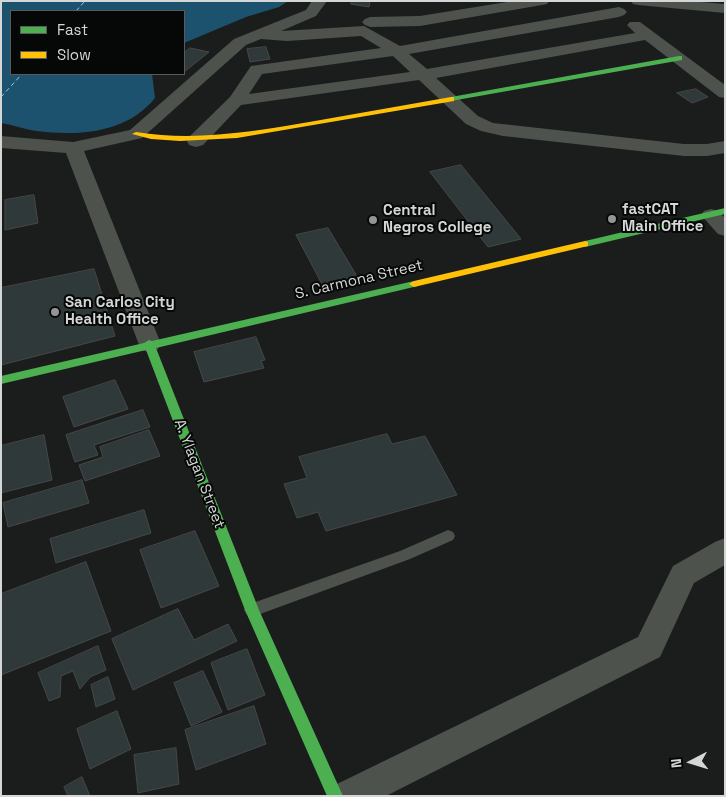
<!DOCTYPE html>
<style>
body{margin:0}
#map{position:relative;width:726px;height:797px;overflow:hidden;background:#1b1d1c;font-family:"Space Grotesk",sans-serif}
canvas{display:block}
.frame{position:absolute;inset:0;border:2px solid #d4d7d6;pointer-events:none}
.legend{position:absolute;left:10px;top:10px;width:175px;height:65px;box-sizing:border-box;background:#060807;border:1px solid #585b5a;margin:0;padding:6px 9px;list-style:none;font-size:15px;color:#d4d7d6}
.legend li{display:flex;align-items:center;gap:10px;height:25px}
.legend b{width:25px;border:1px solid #585b5a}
.north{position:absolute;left:666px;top:737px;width:50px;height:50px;-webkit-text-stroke:4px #060807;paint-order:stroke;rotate:265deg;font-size:14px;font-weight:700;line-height:20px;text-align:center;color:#d4d7d6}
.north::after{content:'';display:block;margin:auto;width:18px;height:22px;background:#d4d7d6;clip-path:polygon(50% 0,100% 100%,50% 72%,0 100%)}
</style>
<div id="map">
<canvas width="726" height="797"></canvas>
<div class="frame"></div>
<ul class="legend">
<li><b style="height:6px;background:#4caf50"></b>Fast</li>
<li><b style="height:6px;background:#ffc107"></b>Slow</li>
</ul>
<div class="north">N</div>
</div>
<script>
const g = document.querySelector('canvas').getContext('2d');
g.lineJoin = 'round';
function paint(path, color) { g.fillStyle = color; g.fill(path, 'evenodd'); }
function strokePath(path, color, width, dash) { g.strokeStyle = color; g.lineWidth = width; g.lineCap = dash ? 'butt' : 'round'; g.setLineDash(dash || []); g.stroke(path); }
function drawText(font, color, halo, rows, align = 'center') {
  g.font = font + ' "Space Grotesk",sans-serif'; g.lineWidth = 4; g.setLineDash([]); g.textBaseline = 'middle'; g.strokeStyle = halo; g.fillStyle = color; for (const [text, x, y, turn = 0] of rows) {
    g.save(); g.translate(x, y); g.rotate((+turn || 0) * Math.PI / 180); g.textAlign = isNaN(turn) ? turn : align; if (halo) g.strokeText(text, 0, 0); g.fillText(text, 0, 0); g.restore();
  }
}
const water = new Path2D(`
 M1,1H288L279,7L246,17L184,43V11H11V74H152L155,98C126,134 78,136 36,131C24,129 13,125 1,123Z`);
const ferry = new Path2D(`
 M76,11L85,1
 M1,97L22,74`);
const building = new Path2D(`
 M352,1H370L369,7L351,4Z
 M266,47L270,59L250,62L247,49Z
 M190,48L209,52L184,72V53Z
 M696,89L708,97L692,103L677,93Z
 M461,165L521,239L488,247L430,172Z
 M34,195L38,223L5,230V200Z
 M328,228L358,278L323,286L296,235Z
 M94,269L115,336L1,365V288Z
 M256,337L265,360L261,361L264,368L204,382L194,352Z
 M115,380L128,409L74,427L63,397Z
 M143,410L150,427L94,445L98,455L75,462L66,435Z
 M149,430L160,456L85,481L79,465L103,457L100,447Z
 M387,434L392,444L425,436L457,495L326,531L318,512L297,518L284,484L307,478L299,457Z
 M44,435L52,480L1,493V446Z
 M82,480L89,503L8,527L3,503Z
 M144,510L151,533L56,563L50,539Z
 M195,531L219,586L161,608L140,550Z
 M86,562L111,631L1,675V594Z
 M178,609L194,640L228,624L237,641L133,690L112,639Z
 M98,646L106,670L90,677L80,689L73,671L61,676L60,697L49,701L38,673Z
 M247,649L265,695L228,710L211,663Z
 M203,671L222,712L191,726L174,683Z
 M108,677L115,699L96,707L91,685Z
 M254,706L266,744L196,770L185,730Z
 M117,711L131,749L90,769L77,729Z
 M176,748L179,784L138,793L134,755Z
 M82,777L90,796H68L64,787Z`);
const lane = new Path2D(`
 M448,530L453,532L455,536L453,540L410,559L252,617L247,615L244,610L247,605L400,551Z`);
const street = new Path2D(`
 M312,1H327L316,16L281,31L364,26L400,46L619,7L624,9L627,12L624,15L619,17L409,54L427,69L635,33L627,25L630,22H640L725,85V98L719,97L645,40L436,78L478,116L493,123L684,144H707L725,141V153L707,156H684L503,136L481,131L466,124L419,80L241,105L203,145L196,147L189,145L187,141L189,137L230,97L251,66L381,48L361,36L287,41L261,39L246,45L142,138L84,151L161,344L157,350L149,352L141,350L66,153L1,148V136L73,142L130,130L234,39L306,10ZM393,56L410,72L249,94L262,74Z
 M513,1H549L547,4L542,5L420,26L370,27L365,25L362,22L365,19L370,17L420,16Z
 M631,1H689L725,4V13L638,5L633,4Z
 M711,209L718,211L725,218V236L718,234L701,215L704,211Z
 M725,538V565L694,583L660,657L386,796H332L337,784L638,637L673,566L715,542Z`);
const fast = new Path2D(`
 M679,56H682V60L451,101L447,99L451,97Z
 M725,208V214L585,247L580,244L585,241Z
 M414,281L418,282L419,284L418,286L156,348L259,610L343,796H327L245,610L146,350L1,384V376L144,343L149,340L152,341Z`);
const slow = new Path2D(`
 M451,97H454V101L237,138L180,141L151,139L132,134L136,132C197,142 255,131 315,121C360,113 406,105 451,97Z
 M585,241L588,242V246L414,287L409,284L414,281Z`);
const markers = [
 [612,219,5,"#939695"],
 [373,220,5,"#939695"],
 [55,312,5,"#939695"]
];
const poiNames = [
 ["fastCAT",622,210],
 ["Main Office",622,227],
 ["Central",383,211],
 ["Negros College",383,228],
 ["San Carlos City",65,303],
 ["Health Office",65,320]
];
const streetNames = [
 ["S. Carmona Street",359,280,-13],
 ["A. Ylagan Street",199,474,69]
];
paint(water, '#1d526e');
strokePath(ferry, '#8bccf4', 1, [4.5, 3]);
paint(building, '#303939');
strokePath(building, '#464848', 1);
paint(lane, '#4d524c');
paint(street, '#4d524c');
paint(fast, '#4caf50');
paint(slow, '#ffc107');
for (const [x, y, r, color] of markers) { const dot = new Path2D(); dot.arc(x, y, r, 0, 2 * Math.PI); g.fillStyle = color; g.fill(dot); strokePath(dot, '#060807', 2); }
drawText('bold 15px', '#d4d7d6', '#060807', poiNames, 'left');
drawText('15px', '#d4d7d6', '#060807', streetNames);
</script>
